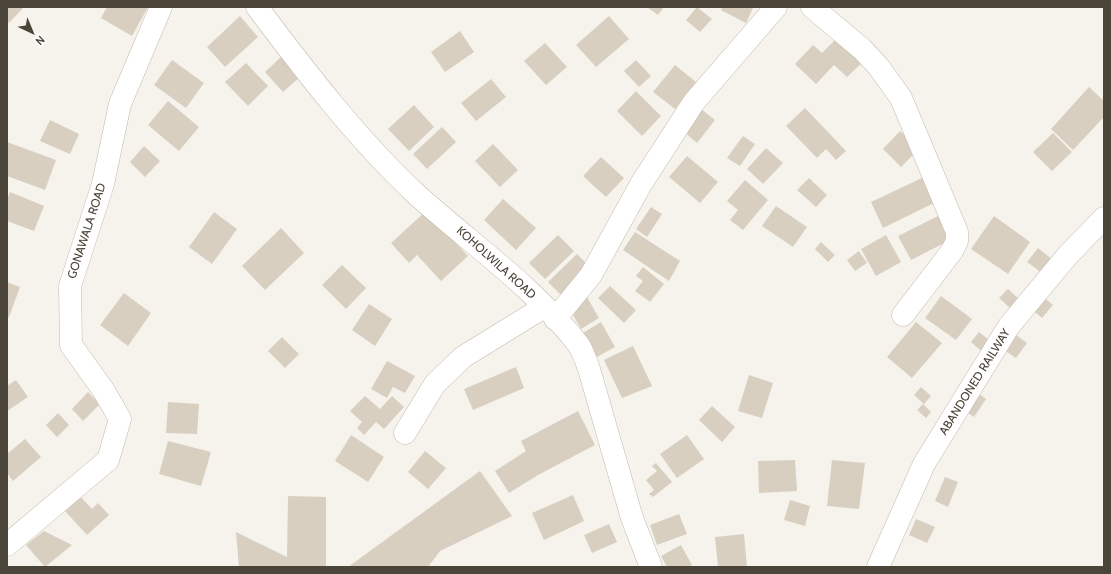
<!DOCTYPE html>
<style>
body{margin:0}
#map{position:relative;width:1111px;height:574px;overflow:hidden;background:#f6f3ec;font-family:Cabin,sans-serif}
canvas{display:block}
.frame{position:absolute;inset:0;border:8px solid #4b4439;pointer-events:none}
.north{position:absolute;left:12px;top:12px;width:40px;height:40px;-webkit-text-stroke:3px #fff;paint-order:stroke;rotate:136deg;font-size:11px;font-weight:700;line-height:16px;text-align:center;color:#4b4439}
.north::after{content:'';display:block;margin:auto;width:14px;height:18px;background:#4b4439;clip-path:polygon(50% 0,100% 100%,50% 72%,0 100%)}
</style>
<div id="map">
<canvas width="1111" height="574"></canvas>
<div class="frame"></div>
<div class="north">N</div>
</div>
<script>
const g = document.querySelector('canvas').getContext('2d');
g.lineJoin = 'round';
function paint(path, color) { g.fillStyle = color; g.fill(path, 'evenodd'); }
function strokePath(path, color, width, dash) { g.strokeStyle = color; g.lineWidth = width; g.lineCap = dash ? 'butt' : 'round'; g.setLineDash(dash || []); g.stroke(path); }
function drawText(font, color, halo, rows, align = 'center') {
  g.font = font + ' Cabin,sans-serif'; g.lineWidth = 3; g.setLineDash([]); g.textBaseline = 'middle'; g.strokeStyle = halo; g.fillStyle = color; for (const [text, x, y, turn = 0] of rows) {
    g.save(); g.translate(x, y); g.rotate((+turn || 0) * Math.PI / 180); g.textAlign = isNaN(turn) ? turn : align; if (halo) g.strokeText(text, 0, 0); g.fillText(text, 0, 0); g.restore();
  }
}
const building = new Path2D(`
 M7,7H24L9,23L7,21Z
 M107,7H148L132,36L101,18Z
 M647,7H664L658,15Z
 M697,7L712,19L700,32L686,20Z
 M722,7H750L753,8L746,23L721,10Z
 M240,16L258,37L225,67L207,47Z
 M609,16L629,39L596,67L576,45Z
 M460,31L474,52L445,72L431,52Z
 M840,35L866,59L847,77L834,65L816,84L795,64L813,45L822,53Z
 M545,43L567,67L546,85L524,61Z
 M281,57L300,77L283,92L265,72Z
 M172,60L204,83L186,108L154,85Z
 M636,60L651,76L639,87L624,71Z
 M246,63L268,86L248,106L225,82Z
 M675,65L696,82L675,109L653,92Z
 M491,79L506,97L476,121L461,103Z
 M1089,87L1104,101V117L1073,150L1051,129Z
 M636,91L661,116L642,136L617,111Z
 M168,101L199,127L179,151L148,125Z
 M414,105L434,127L409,151L388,129Z
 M805,108L846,151L836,160L826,149L817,158L786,126Z
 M701,109L715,120L697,143L684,132Z
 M50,120L79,134L70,154L40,141Z
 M442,127L456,142L427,169L413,154Z
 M900,131L919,149L901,167L883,149Z
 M1053,133L1072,152L1052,171L1033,152Z
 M743,136L755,144L740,166L727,158Z
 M7,142L56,160L45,190L7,176Z
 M493,144L518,170L500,187L475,161Z
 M144,146L160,161L145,177L130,162Z
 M766,148L783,163L763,184L747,169Z
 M687,156L718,182L700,203L669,177Z
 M601,157L624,178L606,197L583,176Z
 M924,177L936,202L883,228L871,202Z
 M809,178L827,195L816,207L797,190Z
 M745,180L768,200L743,230L730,220L738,210L727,201Z
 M10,192L44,206L34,231L7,221V199Z
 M503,199L536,228L516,250L484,220Z
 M776,206L807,227L793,247L762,226Z
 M651,207L662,214L647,237L636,229Z
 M426,211L468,256L441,281L417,255L409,263L391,243Z
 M214,212L237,229L212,264L189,247Z
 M944,213L956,237L911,260L898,236Z
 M994,216L1030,242L1008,274L971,249Z
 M281,228L304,253L265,290L242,266Z
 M635,232L680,261L669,281L623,250Z
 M558,235L574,251L545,279L529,263Z
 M886,235L901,262L876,276L861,249Z
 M821,242L835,255L828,262L815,249Z
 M1038,248L1053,260L1042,273L1027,262Z
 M859,251L867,263L855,271L847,260Z
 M577,254L591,268L562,296L548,282Z
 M342,265L366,288L346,309L322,285Z
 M643,267L664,284L650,302L635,291L643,281L636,276Z
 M7,282L20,287L9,317L7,316Z
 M610,286L636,310L624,323L598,298Z
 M1008,289L1019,299L1010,308L999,298Z
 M124,293L151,313L128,346L100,325Z
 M1040,294L1053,305L1042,318L1029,307Z
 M941,296L972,319L956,340L925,318Z
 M587,297L599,318L581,329L569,308Z
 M369,304L392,319L375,346L352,330Z
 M601,322L615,347L597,357L583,333Z
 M916,322L942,343L912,378L887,357Z
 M979,332L994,344L985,354L971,342Z
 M1012,332L1027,343L1016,358L1001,348Z
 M282,337L299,354L285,368L268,351Z
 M633,346L652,386L622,398L604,360Z
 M387,361L415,376L405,393L393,387L387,398L371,389Z
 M516,367L524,388L473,410L464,389Z
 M749,375L773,383L762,418L738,411Z
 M16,380L28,397L7,411V386Z
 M921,387L931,396L924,404L914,395Z
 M975,391L986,399L974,417L962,409Z
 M88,392L100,404L83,421L72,409Z
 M365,396L380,409L392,396L404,407L384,429L376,422L364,435L357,428L362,422L350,411Z
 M168,402L199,404L197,434L166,433Z
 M923,404L931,412L926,418L917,410Z
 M712,406L735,427L722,442L699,420Z
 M578,411L595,445L538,475L509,493L495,471L526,451L521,441Z
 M58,413L69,425L57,437L46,425Z
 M351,435L384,457L368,482L335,461Z
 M687,435L704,459L677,478L660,454Z
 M25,439L41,457L13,481L7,473V454Z
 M168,441L211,452L201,486L159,474Z
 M425,451L446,468L428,489L408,472Z
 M795,460L797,491L759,493L758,461Z
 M832,460L865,463L859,509L827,506Z
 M656,463L672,482L653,497L649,494L654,490L646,480L657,471L652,466Z
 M480,471L512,516L440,551L428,567H348Z
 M945,477L958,482L948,507L935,501Z
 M573,495L584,521L544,540L532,513Z
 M80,496L92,509L98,503L109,515L87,535L64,510Z
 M288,496L326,497V567H239L236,532L287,557Z
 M790,500L810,506L805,526L784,520Z
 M679,514L687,534L657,545L650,525Z
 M916,519L935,527L927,543L909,535Z
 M609,524L617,542L592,553L584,535Z
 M44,531L72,545L45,567L26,545Z
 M744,534L747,567H718L715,537Z
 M681,545L692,565L688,567H667L661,556Z`);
const minor = new Path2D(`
 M257,7C305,71 358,140 416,194C470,243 533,286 578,344C583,351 586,361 589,369L632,518L651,567
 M812,7L862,49L878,66L901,98L957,232V241L952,251L903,315
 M555,319L591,275L641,184L694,102L776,7
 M405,433L435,384L463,357L544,307
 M7,545L108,460L120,419L104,391L71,345L70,286L103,184L120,104L161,7
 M878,567L924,464L1009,326L1068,255L1104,218`);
const streetNames = [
 ["GONAWALA ROAD",87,231,-72],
 ["KOHOLWILA ROAD",496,263,42],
 ["ABANDONED RAILWAY",975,382,-58]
];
paint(building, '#d8cfc1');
strokePath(minor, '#c2bbae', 23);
strokePath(minor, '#fff', 22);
drawText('12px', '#4b4439', '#fff', streetNames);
</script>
